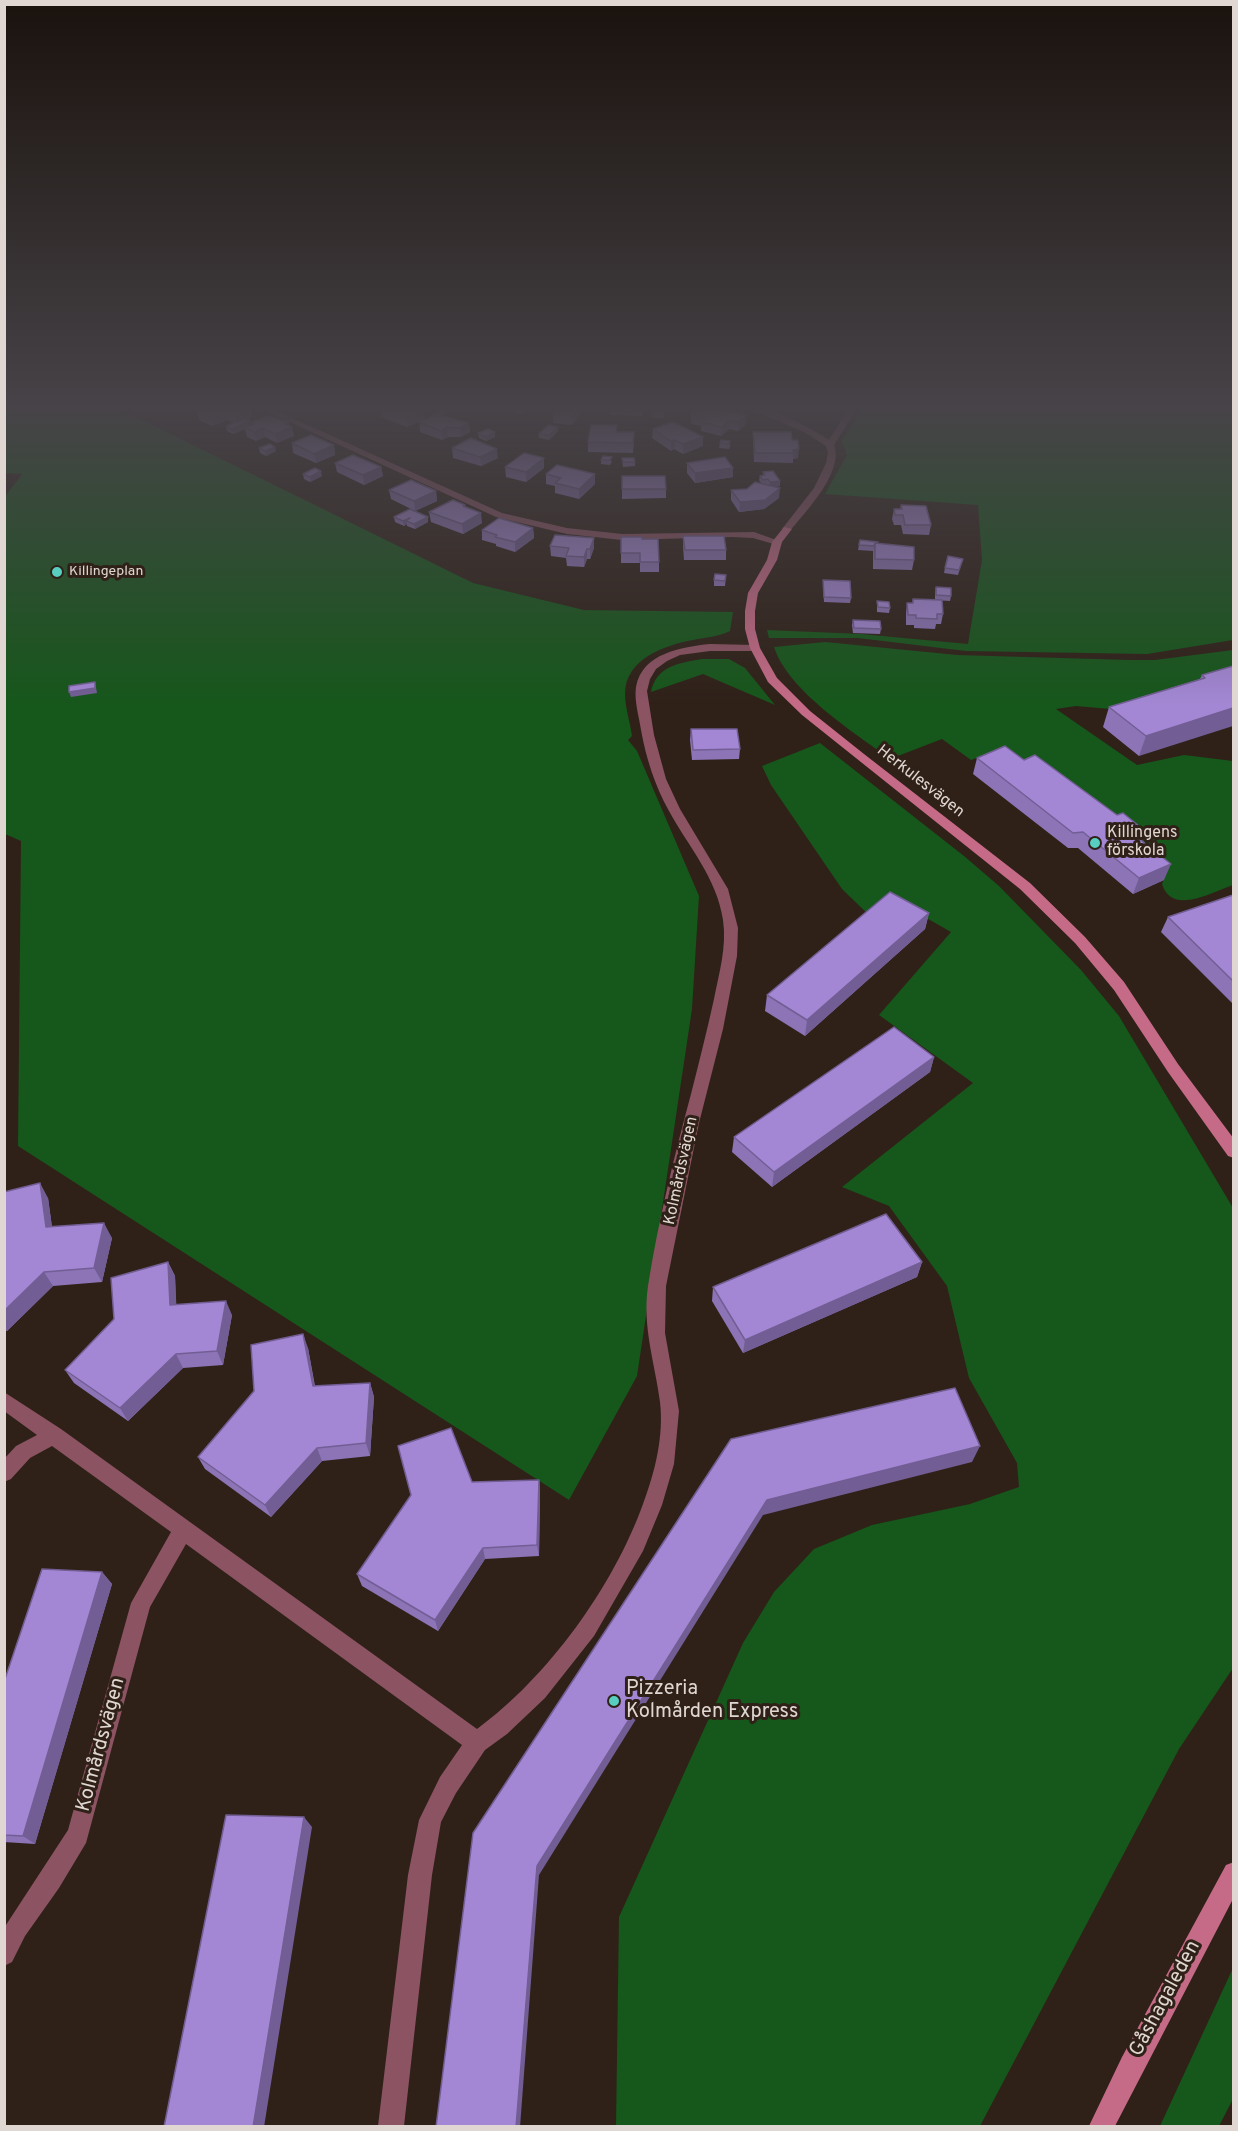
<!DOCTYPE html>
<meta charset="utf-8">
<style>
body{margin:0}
#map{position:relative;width:1238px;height:2131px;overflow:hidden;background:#2f2118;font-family:Overpass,sans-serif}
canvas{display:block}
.frame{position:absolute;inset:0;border:6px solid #e1d7d2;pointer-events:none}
</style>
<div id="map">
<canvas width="1238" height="2131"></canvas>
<div class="frame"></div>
</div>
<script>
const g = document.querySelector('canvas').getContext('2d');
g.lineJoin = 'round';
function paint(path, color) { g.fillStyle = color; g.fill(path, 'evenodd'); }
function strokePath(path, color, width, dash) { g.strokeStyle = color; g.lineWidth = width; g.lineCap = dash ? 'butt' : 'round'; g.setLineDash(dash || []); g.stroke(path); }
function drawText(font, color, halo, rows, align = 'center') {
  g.font = font + ' Overpass,sans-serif'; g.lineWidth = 6; g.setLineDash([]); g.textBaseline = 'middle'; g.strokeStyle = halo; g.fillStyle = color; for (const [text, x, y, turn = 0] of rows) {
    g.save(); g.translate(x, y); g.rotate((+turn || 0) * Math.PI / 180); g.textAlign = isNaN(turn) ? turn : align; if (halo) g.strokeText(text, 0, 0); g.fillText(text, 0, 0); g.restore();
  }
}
const green = new Path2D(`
 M5,407H116L473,583L584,610L733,612L730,631C718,637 706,637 693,640C665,645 625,659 625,694C625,707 630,722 632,736L628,740L637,751L699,896L692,1009L637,1376L569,1500L18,1146L21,841L5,834L4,498L22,474L5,473Z
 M864,407H1233V640L1147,654L966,651L858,638H769L767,630L861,634L968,644L982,560L978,505L825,494L847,455L841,441Z
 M825,642L957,655L1130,660H1155L1233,650V671L1110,709L1076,706L1056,709L1137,765L1184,755L1233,761V885C1212,892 1172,916 1162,884L1164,880L993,752L971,760L942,739L890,759C854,732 788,691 774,647Z
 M702,659H729L745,668L775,705L703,674L651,692C656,666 679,663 702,659Z
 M820,743L964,856L999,886L1081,970L1119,1016L1233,1208V1668L1179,1749L980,2126H616L619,1917L743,1643L774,1592L814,1549L872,1525L970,1504L1019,1487L1017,1463L969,1378L947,1286L889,1206L842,1187L973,1083L879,1015L951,932L893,899L871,917L842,889L771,785L762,766Z
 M1233,1968V2099L1219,2126H1160Z`);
const street = new Path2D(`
 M257,407H268L502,513L567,528L622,534L754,532L782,542L777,545L753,538L732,537L622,540L567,534L496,517Z
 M745,407C773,407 806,425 829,440L849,408L856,410L834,445C844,472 806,511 790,531L782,529L814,488L826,463L828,453L826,446L804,432Z
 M710,644L755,645L760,648L755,651H710L680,655L667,661L656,669L650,679L647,691L654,735L666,779L680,809L728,889L738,928L737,956L723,1029L699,1123L666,1286L665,1333L679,1411L674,1464L662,1505L643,1551L594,1636L545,1698L507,1734L485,1750L456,1793L441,1822L432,1875L404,2126H378L408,1875L419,1820L440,1777L462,1745L186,1544L150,1607L86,1843L59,1888L25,1936L12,1962L4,1966V1928L68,1830L131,1603L171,1532L52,1446L30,1458L11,1479L4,1482V1459L16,1446L37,1435L4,1411V1392L61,1429L477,1729C548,1677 613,1587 643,1504C655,1472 664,1436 660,1402C655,1363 642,1327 648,1286C658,1222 674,1157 691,1094C699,1062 707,1031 714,999C719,973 727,947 723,920C717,878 688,846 669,811C655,786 646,758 641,730C639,716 634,701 636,687C642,653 682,647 710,644Z`);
const secondary = new Path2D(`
 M784,527L792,529L782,542L777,560L758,593L755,611V629L760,648L777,678L810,711L864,754L1030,883L1085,937L1124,982L1178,1064L1234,1139V1158L1228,1156L1168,1072L1114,990L1075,943L1020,889L802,715L768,682L750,648L745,629V611L748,593L767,560L772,542Z
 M1234,1862V1897L1115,2126H1089L1122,2057L1226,1865Z`);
const wall = new Path2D(`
 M195,407H249L253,417L247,420L251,421L252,425L251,422L289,425L294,436L277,443L265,437L256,441L247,437L245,429L233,434L227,431L226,426L234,423L228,420L212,426L199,420L197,411L201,409Z
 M499,407H532L520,414Z
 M558,407H585L572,425L553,423V413Z
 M644,407L643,416L610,415V410Z
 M652,407H664V418H652Z
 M700,407L746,424L738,431L729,429L721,436L701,431V426L691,424V414Z
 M380,408L425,418L407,427L381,417Z
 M433,414L448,417L469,423L470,432L461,437H448L442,440L420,432L419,422L433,415Z
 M617,425V432L634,442L633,453L588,452V442Z
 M653,429L703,437V446L683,454L674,449L671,451L652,438Z
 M558,431L549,440L539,438V434Z
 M495,432V437L486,441L479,438L478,433Z
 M753,432L792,440L798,458L793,459V463L754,462L753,441Z
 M730,441V446L729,449L719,448L720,443Z
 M292,443L334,445L335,455L316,463L293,453Z
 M259,448L276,451L266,456L260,453Z
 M452,448L498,458L481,466L453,458Z
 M603,456L612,461L610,465L601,464V460Z
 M622,458L635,462V466L623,467Z
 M335,463L381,467L383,476L364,485L337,472Z
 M687,463L733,468V477L695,483L687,473Z
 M505,467L544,468L526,482L506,477Z
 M763,472L780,481V486L773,487L779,498L764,509L739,512L731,500V490L747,489L762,484L759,480L760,476L763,475Z
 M303,474L322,476L310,482L304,479Z
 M546,474L595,484L579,499L555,493V486L546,484Z
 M622,476L666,489V498L622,499Z
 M389,490L436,491L437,501L415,511L391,499Z
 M901,505L931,525L929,535L903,534L901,525H894L892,519L894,509H900Z
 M466,507L482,523L463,534L431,522L429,512Z
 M394,517L428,522L415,529L407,526V524L404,526L395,522Z
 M533,528L534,538L515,552L496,546V544L482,540V530Z
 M683,536L726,550V560H684L683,546Z
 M621,537L642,539L659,562V572H640V563H621Z
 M594,538V548L590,559H587L584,567L567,566L566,558L551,556L550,546Z
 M860,540L877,543L914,560L912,570L873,569V551L858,550Z
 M963,559L958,575L944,573L945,568Z
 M726,575L725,586H714V580Z
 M823,580L851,598L850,603L824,602L823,586Z
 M936,587L951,596L950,601L935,600V592Z
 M913,599L943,614L941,624H936L935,629L914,628V625H906V613L907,603H912Z
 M877,601L890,608L889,613L877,612Z
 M853,620L881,629L880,634L853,633L852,625Z
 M1233,666L1139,756L1103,727L1109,707L1200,679L1202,675Z
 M691,729L740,749L739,759L692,760L690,740Z
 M977,758L1024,760L1117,815L1145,831L1142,841L1164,880L1133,894L1078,848H1068L973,774Z
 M1233,895V1004L1161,932L1168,917Z
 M929,913L925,929L805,1036L765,1011L767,995Z
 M934,1057L930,1072L772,1187L732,1152L734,1137Z
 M4,1192L48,1198L52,1227L112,1238L102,1282L53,1286L7,1331L4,1329Z
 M168,1262L175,1276L176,1305L232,1315L223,1365L183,1368L128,1421L74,1383L65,1370Z
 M922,1262L917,1277L743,1353L712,1301L713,1287Z
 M308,1348L315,1386L370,1383L374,1397L370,1456L322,1461L271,1517L205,1469L198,1457Z
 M539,1480L540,1492L539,1556L485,1559L438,1631L362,1586L357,1574Z
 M102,1572L112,1584L35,1844L4,1842V1682Z`);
const shadedWall = new Path2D(`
 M520,407H532L520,414Z
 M578,407H585L572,425V416Z
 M787,407H801L787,411Z
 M251,408L253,417L237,424L235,415Z
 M424,409L425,418L407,427L406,417Z
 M226,411L228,420L212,426L210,417Z
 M747,415L746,424L738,431L739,422Z
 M729,420V429L721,436L722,427Z
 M251,421L252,426L245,427V429L233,434L232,429Z
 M289,422L290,428L292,427L294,436L277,443L275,434L285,424Z
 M469,423L470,432L461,437L460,428Z
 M447,427L448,437L442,440L441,431Z
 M558,427V431L549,440V435Z
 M263,428L265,437L256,441L254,432Z
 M495,432V437L486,441V437Z
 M703,437V446L683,454V444Z
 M675,440L674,449L671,451V441Z
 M334,445L335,455L316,463L314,454Z
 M275,447L276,451L266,456L265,451Z
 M497,449L498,458L481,466L480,457Z
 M799,449L798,458L793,459V450Z
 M544,458V468L526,482V472Z
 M381,467L383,476L364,485L363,475Z
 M733,468V477L695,483V473Z
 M321,471L322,476L310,482V477Z
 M595,474V484L579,499V489Z
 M780,481V486L769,487L770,482Z
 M780,488L779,498L764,509L739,512L740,502Z
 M436,491L437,501L415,511L414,501Z
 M481,513L482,523L463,534L462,524Z
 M428,517V522L415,529L414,524Z
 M410,518L406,521L407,524L404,526L403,521Z
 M533,528L534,538L515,552V542Z
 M594,538V548L590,559V549Z
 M587,549V559L584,567V557Z
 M95,682L97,693L71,697L69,692Z
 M1233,708V726L1139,756L1146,736Z
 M1145,831L1139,847L1137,837Z
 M1171,864L1164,880L1133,894L1139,878Z
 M929,913L925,929L805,1036L807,1020Z
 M934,1057L930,1072L772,1187L774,1172Z
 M40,1183L48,1198L54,1242L46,1227Z
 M104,1223L112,1238L102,1282L94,1268Z
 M168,1262L175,1276L177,1319L170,1305Z
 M922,1262L917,1277L743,1353L745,1340Z
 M44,1272L53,1286L7,1331L4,1327V1311Z
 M226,1301L232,1315L223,1365L217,1351Z
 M303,1334L308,1348L317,1400L313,1386Z
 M176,1354L183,1368L128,1421L120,1408Z
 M370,1383L374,1397L370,1456L366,1443Z
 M980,1446L972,1462L763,1515L539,1875L520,2127H516L537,1866L767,1500Z
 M317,1448L322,1461L271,1517L265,1505Z
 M539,1480L540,1492L539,1556L537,1545Z
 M483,1548L485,1559L438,1631L435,1620Z
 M102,1572L112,1584L35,1844L23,1836Z
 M304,1817L312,1827L264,2127H253Z`);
const building = new Path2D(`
 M207,407H249L251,408L235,415L226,411L210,417L197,411Z
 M381,407H420L424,409L406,417L380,408Z
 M558,407H578L572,416L553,413Z
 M610,407H644L643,411L610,410Z
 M652,407H664V413H652Z
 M700,407H708L747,415L739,422L729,420L722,427L701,422L706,418L691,414Z
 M442,410L447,412L442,415L437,414L435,415L433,414Z
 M437,414L469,423L460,428L447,427L441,431L419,422Z
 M268,416L289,422L285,424L292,427L275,434L263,428L254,432L245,427L254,424L251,422Z
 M244,418L251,421L232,429L226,426Z
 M673,422L703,437L683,444L675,440L671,441L653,429Z
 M548,425L558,427L549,435L539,434Z
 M591,425H617L616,432H634L633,443L588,442Z
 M488,429L495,432L486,437L478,433Z
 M753,432H791L792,440H798L799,449L793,450L794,453H755Z
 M311,435L334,445L314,454L292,443Z
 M471,438L497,449L480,457L452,448Z
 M721,440L730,441L729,444L720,443Z
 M270,444L275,447L265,451L259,448Z
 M524,453L544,458L526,472L505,467Z
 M353,455L381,467L363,475L335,463Z
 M603,456L612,457L610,460H601Z
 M725,457L733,468L695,473L687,463Z
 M622,458H634L635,462H623Z
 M557,465L595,474L579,489L555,483L561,478L546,474Z
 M315,468L321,471L310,477L303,474Z
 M773,471L780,481L770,482L768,479L763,480L760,476L765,475L763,472Z
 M622,476H665L666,489H622Z
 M411,480L436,491L414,501L389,490Z
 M755,482L780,488L765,500L740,502L731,490L747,489Z
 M453,500L465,505L463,506L481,513L462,524L429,512Z
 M901,505L926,506L931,525H905L903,515H895L894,509H902Z
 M410,509L428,517L414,524L406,521L410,518L403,521L394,517Z
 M499,518L533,528L515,542L495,537L497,535L482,530Z
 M555,535L594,538L590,549H587L584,557L566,556L569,548L550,546Z
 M683,536H724L726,550H685Z
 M621,537H642V539H658L659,562H640V553H621Z
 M860,540L878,542L877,543H875L874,546L859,545Z
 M875,543L914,547V560L875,559Z
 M948,556L963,559L959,570L945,568Z
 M715,574L726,575L725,581L714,580Z
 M823,580L850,581L851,598L824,597Z
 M936,587L951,588V596L936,595Z
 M913,599L942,600L943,614H937V619L916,618V615H908L907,603H913Z
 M877,601L889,602L890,608L878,607Z
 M853,620L880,621L881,629L854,628Z
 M1233,666V708L1146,736L1109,707L1205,678L1202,675Z
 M95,682V688L69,692V686Z
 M691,729H737L740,749L693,750Z
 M1005,746L1024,760L1035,755L1117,815L1123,813L1145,831L1137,837L1171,864L1139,878L1083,832L1073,833L977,758Z
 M890,892L929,913L807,1020L767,995Z
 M1233,895V981L1168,917Z
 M894,1027L934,1057L774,1172L734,1137Z
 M40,1183L46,1227L104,1223L94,1268L44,1272L4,1311V1192Z
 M886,1214L922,1262L745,1340L713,1287Z
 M168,1262L170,1305L226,1301L217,1351L176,1354L120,1408L65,1370L114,1319L111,1278Z
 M303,1334L313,1386L370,1383L366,1443L317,1448L265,1505L198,1457L254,1391L251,1345Z
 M955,1388L980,1446L767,1500L537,1866L516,2127H436L473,1833L731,1439Z
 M451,1428L472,1482L539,1480L537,1545L483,1548L435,1620L357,1574L411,1495L398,1446Z
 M42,1569L102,1572L23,1836L4,1835V1682Z
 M226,1815L304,1817L253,2127H164Z`);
const markers = [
 [57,572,6,"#58cec0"],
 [1095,843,6,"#58cec0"],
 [614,1701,6,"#58cec0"]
];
const farPoinames = [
 ["Killingeplan",69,572]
];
const streetNames = [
 ["Herkulesvägen",920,782,38],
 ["Kolmårdsvägen",682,1171,-78]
];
const poiNames = [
 ["Killingens",1107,834],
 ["förskola",1107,852]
];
const nearPoinames = [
 ["Pizzeria",626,1690],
 ["Kolmården Express",626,1713]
];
const nearStreetnames = [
 ["Kolmårdsvägen",102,1745,-75],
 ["Gåshagaleden",1166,1999,-62]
];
paint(green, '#16571b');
paint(street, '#8c5363');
paint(secondary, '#c66b87');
paint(wall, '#8c74b6');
paint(shadedWall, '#725e94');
paint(building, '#a387d4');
strokePath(building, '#725e94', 1.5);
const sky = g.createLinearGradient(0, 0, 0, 705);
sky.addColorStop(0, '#1a120d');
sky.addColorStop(0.58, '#474348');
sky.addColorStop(1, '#47434800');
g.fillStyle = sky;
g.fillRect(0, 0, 1238, 705);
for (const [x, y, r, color] of markers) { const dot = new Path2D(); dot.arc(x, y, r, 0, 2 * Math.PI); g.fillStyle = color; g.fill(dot); strokePath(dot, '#2f2118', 2); }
drawText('14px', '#e1d7d2', '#2f2118', farPoinames, 'left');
drawText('16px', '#e1d7d2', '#2f2118', streetNames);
drawText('16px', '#e1d7d2', '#2f2118', poiNames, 'left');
drawText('20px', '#e1d7d2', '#2f2118', nearPoinames, 'left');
drawText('20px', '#e1d7d2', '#2f2118', nearStreetnames);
</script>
